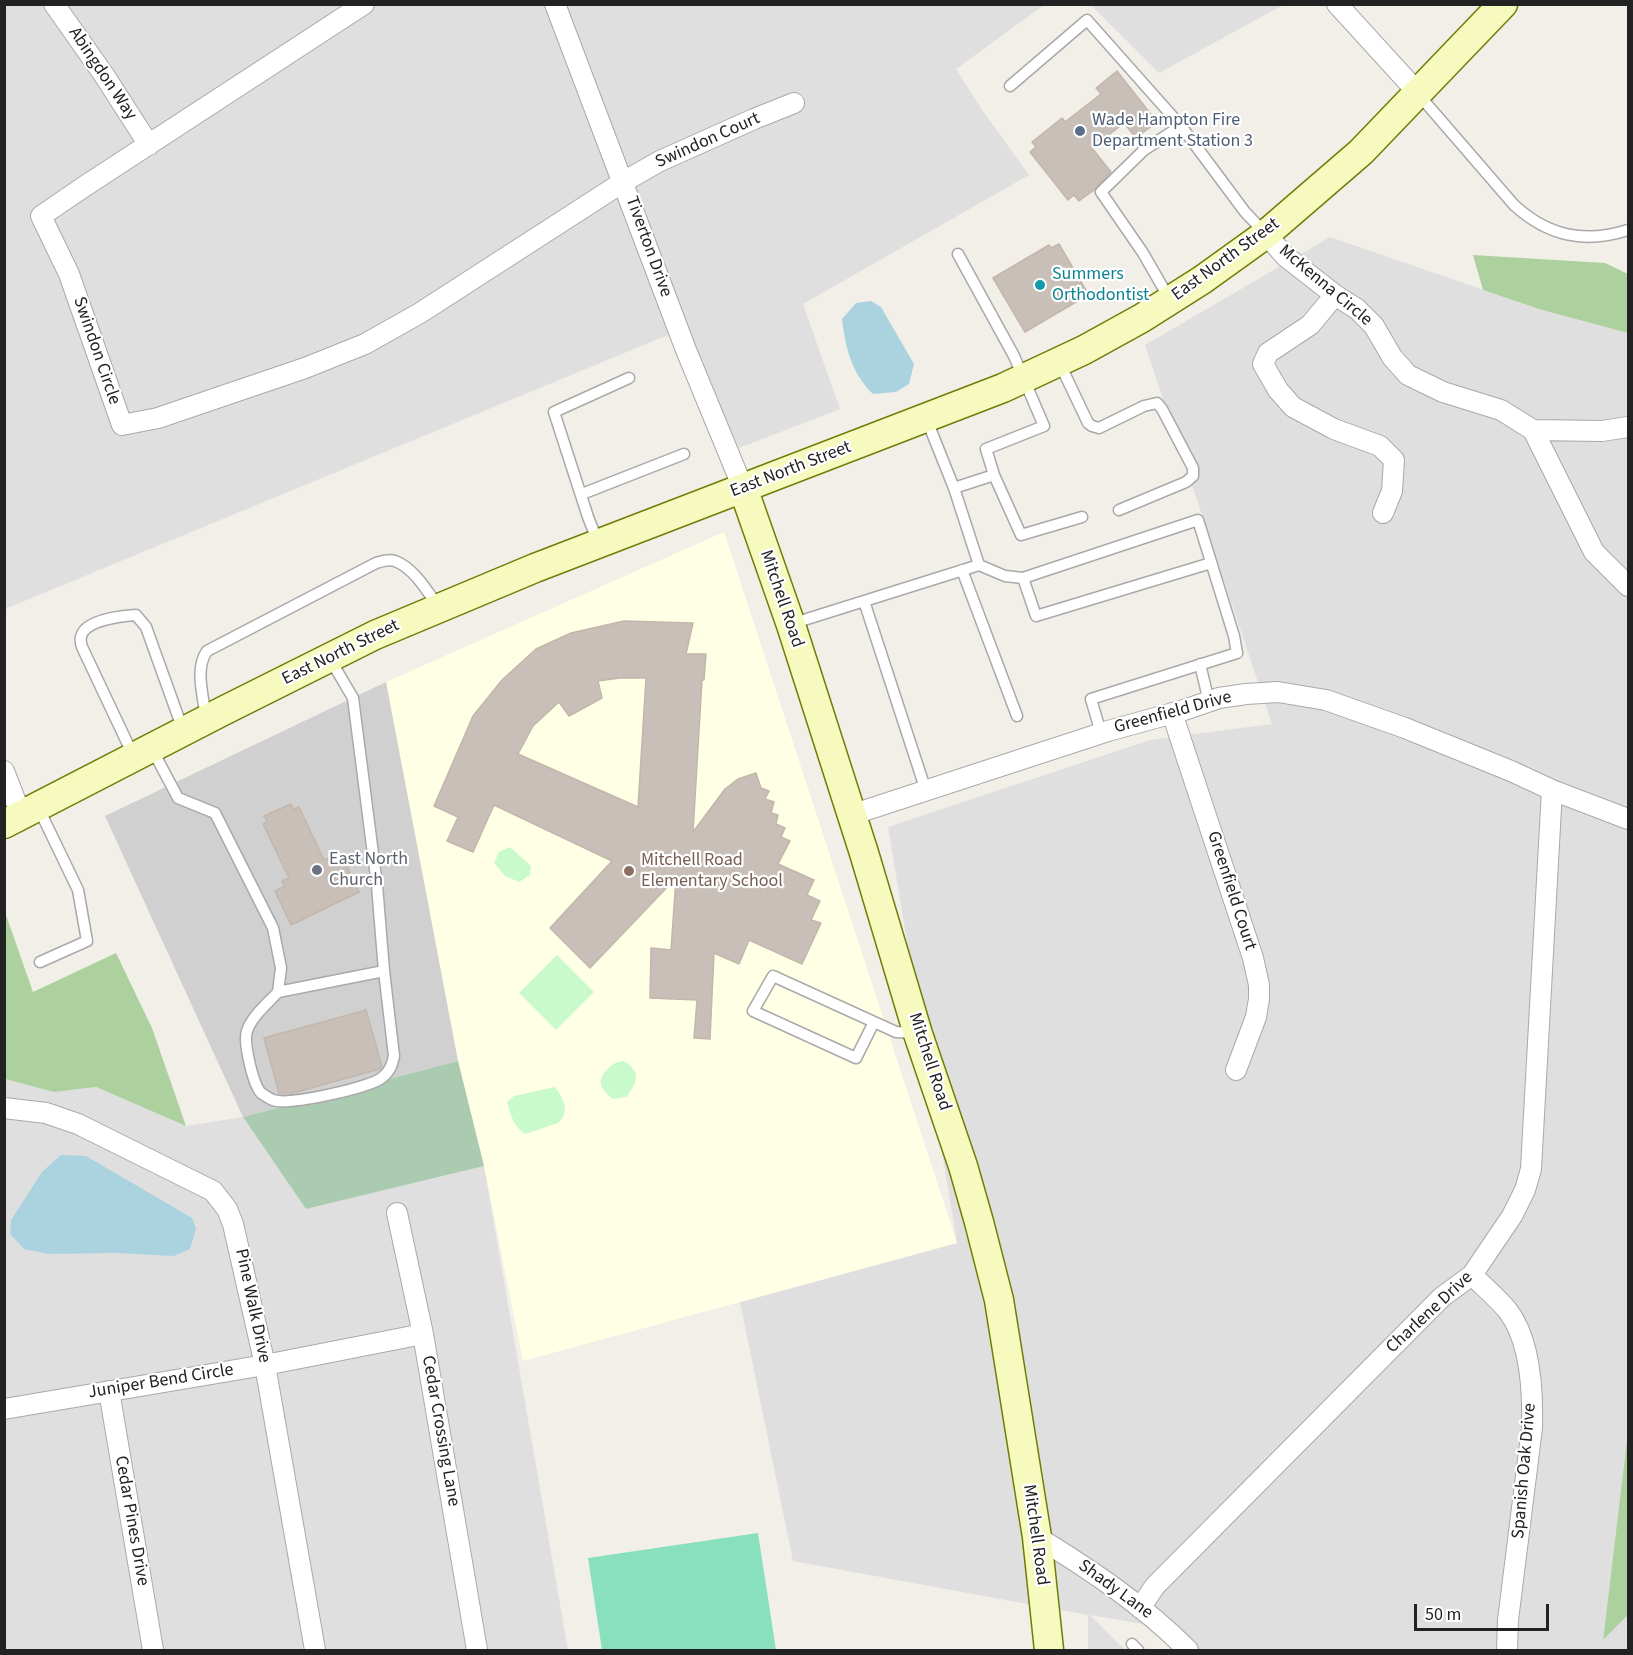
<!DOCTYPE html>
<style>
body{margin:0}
#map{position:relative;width:1633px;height:1655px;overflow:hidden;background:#f2efe9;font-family:"Source Sans 3",sans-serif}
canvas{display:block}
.frame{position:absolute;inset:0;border:6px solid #222;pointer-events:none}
.scale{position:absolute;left:1414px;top:1604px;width:135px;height:27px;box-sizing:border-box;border:3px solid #222;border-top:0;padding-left:8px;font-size:18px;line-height:21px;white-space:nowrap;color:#222;-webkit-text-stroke:4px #fff;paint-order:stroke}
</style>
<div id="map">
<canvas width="1633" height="1655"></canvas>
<div class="frame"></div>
<div class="scale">50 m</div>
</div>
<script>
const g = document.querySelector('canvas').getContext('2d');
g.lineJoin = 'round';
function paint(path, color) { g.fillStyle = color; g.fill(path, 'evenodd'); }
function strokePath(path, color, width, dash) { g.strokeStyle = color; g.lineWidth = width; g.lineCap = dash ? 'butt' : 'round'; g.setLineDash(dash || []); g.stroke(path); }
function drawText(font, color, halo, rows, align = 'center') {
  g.font = font + ' "Source Sans 3",sans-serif'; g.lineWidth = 4.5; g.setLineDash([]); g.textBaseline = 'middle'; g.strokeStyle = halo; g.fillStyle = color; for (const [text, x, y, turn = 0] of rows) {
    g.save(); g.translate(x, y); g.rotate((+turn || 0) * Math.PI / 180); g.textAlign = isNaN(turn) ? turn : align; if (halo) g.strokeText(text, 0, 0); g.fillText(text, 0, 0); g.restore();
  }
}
const residential = new Path2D(`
 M5,5H1044L956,69L982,110L1029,175L803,304L840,409L739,448L680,330L5,609Z
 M1091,5H1283L1159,73Z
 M1330,237L1542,310L1628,333V1431L1603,1639L1628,1615V1650H1188L1166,1628L1090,1615L1125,1650H1088V1615L793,1561L740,1302L957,1243L888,827L1150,740L1272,724L1145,345Z
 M4,1079L54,1092L96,1087L186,1126L243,1117L306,1209L484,1166L568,1650H5Z`);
const education = new Path2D(`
 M724,532L957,1243L523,1361L484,1166L458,1061L386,682Z`);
const religious = new Path2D(`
 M386,682L458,1061L243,1117L105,816Z`);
const forest = new Path2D(`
 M1473,255L1605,263L1628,274V333L1542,310L1483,290Z
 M5,912L33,992L116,953L152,1028L186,1126L96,1087L54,1092L5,1079Z
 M1628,1431V1615L1603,1640Z`);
const cemetery = new Path2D(`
 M458,1061L484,1166L306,1209L243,1117Z`);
const park = new Path2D(`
 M510,847L531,866L530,875L519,882L505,876L494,863L499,852Z
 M557,955L594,992L556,1030L519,993Z
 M623,1061L629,1064L636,1073L635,1083L627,1097L613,1099C603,1091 595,1082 606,1071C611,1065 615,1062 623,1061Z
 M555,1087C563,1097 571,1113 558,1123L525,1134C514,1127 510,1114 507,1102L514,1096Z`);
const pitch = new Path2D(`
 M758,1533L776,1650H602L588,1558Z`);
const water = new Path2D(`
 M871,301L881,307L914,364L909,384L896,392L873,394C852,374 845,347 842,319L856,303Z
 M61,1155L86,1156L192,1218L196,1229L190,1249L174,1256L115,1253L48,1254L24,1249L10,1234L11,1220L42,1172Z`);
const building = new Path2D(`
 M1117,71L1157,122L1136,138L1124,123L1092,148L1111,172L1094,190L1079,201L1074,195L1068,200L1030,152L1036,147L1032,142L1062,118L1065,122L1101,94L1096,88Z
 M1059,244L1087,292L1080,297L1081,299L1025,332L993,278L1049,245L1051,248Z
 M624,621L693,623L686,654H706L704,680H702L693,832L725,789L738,779L756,773L761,788L769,791L765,799L774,802L771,813L778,815L776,824L785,828L781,837L790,841L778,864L814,880L807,895L820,901L811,920L821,923L802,964L749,940L739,964L714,953L710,1039L694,1038L697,1000L650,998L651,948L671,950L676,878L590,968L550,928L612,861L494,805L473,852L447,841L458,817L434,806L473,716L502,680L536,649L571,633ZM620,678H646L638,807L518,754L533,726L559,702L569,716L602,698L598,681Z
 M291,804L293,809L299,807L324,860L331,857L333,863L343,858L359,892L291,925L275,891L285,886L282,881L289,878L263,824L267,822L264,816Z
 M366,1010L382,1067L380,1069L293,1093H279L264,1038Z`);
const lane = new Path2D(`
 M1010,86L1087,20L1181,126
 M1419,95L1514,205C1548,236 1584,244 1628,230
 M1170,300L1143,253L1101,192L1144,150L1181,126L1245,212L1265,233
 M1059,362L1088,423L1092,426L1099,428L1144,406L1157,403L1162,409L1193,468V476L1186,482L1119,510
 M994,475L1021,535L1082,517
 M954,488L994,475L986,449L1044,426L1014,356L958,254
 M582,494L684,454
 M598,542L588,517L554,412L629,378
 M979,565L1005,576L1023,578L1198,520L1234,636L1237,653L1091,699L1101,733
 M962,570L1017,716
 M1023,578L1036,616L1211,563
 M864,601L926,791
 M791,624L979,565L954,488L926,418
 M1200,664L1209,702
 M206,719C204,698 194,669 207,651L376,563C382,561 389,559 395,561C414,568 428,592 439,608
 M152,749L178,798L215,813L273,928L281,968L278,992L384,971L377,885L353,698L330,659
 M133,755L82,647C81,644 80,641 81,637C84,620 122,616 136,615L146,627L183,730
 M38,807L78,890L87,941L40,962
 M278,992C268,1003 252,1016 247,1031C243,1042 253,1084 261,1093C264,1095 270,1099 273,1100C288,1106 366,1088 380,1079C389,1073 392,1066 394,1056L384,971
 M874,1022L856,1058L753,1011L773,976L896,1032L915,1033
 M1132,1644L1138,1650`);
const street = new Path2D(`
 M54,4L104,75L149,145
 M364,4L85,186L41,216L69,274L122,425L158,418L305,368L365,344L420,313L623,182L660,161L754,119L794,103
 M555,4L686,350L743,488
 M1337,4L1419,94
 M1266,234L1285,256L1335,295L1357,309L1374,326L1392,357L1408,375L1443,392L1501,410L1533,430L1602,431L1628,427
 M1335,295L1310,325L1268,353L1263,364L1278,390L1293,407L1334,429L1380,446L1394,460L1392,491L1383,513
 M1533,430L1594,552L1628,586
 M1172,713L1253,958L1259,985V999L1256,1017L1236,1070
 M4,771L21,815
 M851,815L1108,731L1184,710L1219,698L1246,694L1278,692L1326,700L1405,728L1511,771L1552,790L1628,819
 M4,1108L46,1113L78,1124L213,1191L227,1209L233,1224L265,1365L315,1650
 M397,1213L423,1334L477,1650
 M1472,1275C1484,1287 1498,1298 1508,1311C1531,1341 1533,1392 1532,1428L1508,1620L1507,1650
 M109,1391L153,1650
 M4,1409L265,1365L423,1334
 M1037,1537C1091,1570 1143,1605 1188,1650
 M1140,1608L1155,1586L1442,1297L1472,1275L1512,1216L1525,1190L1531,1169L1552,790`);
const secondary = new Path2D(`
 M743,488L791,625L864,853L918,1034L963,1166L979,1222L999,1300L1037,1537L1049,1650
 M4,824L223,711L375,635L535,568L1003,388L1084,350L1142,318L1202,280L1266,234L1361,152L1503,4`);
const markers = [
 [1080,131,6,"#5c6f8a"],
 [1040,285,6,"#0f9aa8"],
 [317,870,6,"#6b7280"],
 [629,871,6,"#8d6e63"]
];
const streetNames = [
 ["Abingdon Way",102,74,56],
 ["Swindon Court",708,141,-24],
 ["Tiverton Drive",648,247,70],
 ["East North Street",1226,260,-36],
 ["McKenna Circle",1325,286,40],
 ["Swindon Circle",96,351,71],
 ["East North Street",791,470,-21],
 ["Mitchell Road",781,599,71],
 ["East North Street",341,653,-26],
 ["Greenfield Drive",1173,713,-15],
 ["Greenfield Court",1231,891,72],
 ["Mitchell Road",929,1062,72],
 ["Pine Walk Drive",252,1306,78],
 ["Charlene Drive",1430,1313,-43],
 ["Juniper Bend Circle",161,1382,-9],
 ["Cedar Crossing Lane",440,1431,80],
 ["Spanish Oak Drive",1525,1471,-85],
 ["Cedar Pines Drive",131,1521,80],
 ["Mitchell Road",1035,1535,82],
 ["Shady Lane",1115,1590,36]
];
const serviceNames = [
 ["Wade Hampton Fire",1092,121],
 ["Department Station 3",1092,142]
];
const cultureNames = [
 ["Summers",1052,275],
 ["Orthodontist",1052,296]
];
const worshipNames = [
 ["East North",329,860],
 ["Church",329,881]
];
const educationNames = [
 ["Mitchell Road",641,861],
 ["Elementary School",641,882]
];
paint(residential, '#e0dfdf');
paint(education, '#ffffe5');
paint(religious, '#d0d0d0');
paint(forest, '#add19e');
paint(cemetery, '#aacbaf');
paint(park, '#c8facc');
paint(pitch, '#88e0be');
paint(water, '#aad3df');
paint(building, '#c7bfb8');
strokePath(building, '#c4b6ab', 1.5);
strokePath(lane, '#a9a9a9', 13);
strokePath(street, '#a9a9a9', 22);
strokePath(secondary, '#707d05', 31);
strokePath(lane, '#fff', 10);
strokePath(street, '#fff', 20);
strokePath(secondary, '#f7fabf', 28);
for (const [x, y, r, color] of markers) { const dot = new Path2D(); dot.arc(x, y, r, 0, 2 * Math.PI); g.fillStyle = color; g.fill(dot); strokePath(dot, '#fff', 2); }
drawText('18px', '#222', '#fff', streetNames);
drawText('18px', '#4e5e75', '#fff', serviceNames, 'left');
drawText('18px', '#0d838f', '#fff', cultureNames, 'left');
drawText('18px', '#5b616d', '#fff', worshipNames, 'left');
drawText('18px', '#785e54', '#fff', educationNames, 'left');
</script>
